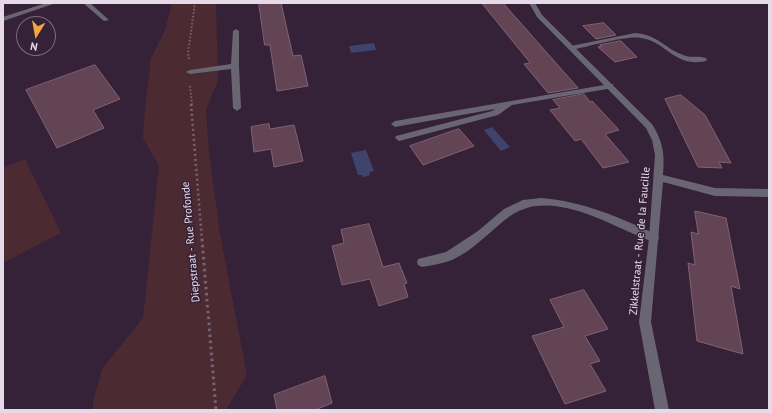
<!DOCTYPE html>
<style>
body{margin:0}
#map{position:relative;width:772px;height:413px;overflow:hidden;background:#352138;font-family:"PT Sans",sans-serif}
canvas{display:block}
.frame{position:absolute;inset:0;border:4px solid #e6d9e8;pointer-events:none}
.north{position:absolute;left:16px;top:16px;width:40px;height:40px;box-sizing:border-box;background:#352138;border:1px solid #7c6b7e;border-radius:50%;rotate:191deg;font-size:11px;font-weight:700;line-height:16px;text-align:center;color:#e6d9e8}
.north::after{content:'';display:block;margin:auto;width:14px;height:18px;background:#f1a63f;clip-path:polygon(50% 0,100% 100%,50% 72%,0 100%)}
</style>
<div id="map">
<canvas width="772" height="413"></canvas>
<div class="frame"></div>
<div class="north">N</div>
</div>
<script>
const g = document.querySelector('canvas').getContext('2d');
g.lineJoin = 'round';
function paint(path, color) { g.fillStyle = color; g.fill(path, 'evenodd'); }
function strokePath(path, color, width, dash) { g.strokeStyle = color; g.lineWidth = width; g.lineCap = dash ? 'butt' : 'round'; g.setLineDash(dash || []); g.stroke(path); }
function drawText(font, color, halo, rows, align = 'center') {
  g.font = font + ' "PT Sans",sans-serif'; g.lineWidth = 3; g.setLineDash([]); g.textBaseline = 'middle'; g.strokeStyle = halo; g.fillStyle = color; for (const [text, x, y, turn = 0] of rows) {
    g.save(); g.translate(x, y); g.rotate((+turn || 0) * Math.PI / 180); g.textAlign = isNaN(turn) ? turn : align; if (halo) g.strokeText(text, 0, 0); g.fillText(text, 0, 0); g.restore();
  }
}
const green = new Path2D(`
 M172,3H216L218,81L206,109L209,152L220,234L247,375L226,410H93V402L102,369L143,318L159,166L143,138L145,108L151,58L165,30Z
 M25,159L61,233L3,263V168Z`);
const water = new Path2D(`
 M374,43L376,50L351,53L349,46Z
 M492,127L510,147L501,151L484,130Z
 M366,150L374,171L370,172L369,176L362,177V175H358L351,153Z`);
const building = new Path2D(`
 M259,3H281L293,56L301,55L308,86L277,91L270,45H265Z
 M482,3H503L578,88L548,93L524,64L530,63Z
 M604,23L616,35L596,39L583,26Z
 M621,41L637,57L615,62L598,47L602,46L600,45Z
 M95,65L120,99L93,110L104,128L57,148L26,90Z
 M584,94L590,102L592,101L619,130L605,134L629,162L603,168L581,139L575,141L550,110L560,108L553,100Z
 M681,95L705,115L731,163L719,162L722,168L698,167L665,99Z
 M269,124L270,129L294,125L303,161L274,167L271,149L254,152L251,127Z
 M459,129L474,146L423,165L410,146Z
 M695,211L726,218L740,289L731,286L743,354L697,341L688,263L695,265L691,232L698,234Z
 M369,224L383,267L399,263L407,283L404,284L408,297L379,306L370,279L342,285L332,246L344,243L341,230Z
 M584,290L608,329L585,336L600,361L590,364L606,391L565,404L532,336L564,327L550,300Z
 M325,376L332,403L315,410H277L274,395Z`);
const pathFar2 = new Path2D(`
 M189,59L188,53L195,3
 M190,86L192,105`);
const pathFar1 = new Path2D(`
 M191,104L202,240`);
const path = new Path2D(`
 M202,239L216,410`);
const lane = new Path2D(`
 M83,3H90L109,20L104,21Z
 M236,29L239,31V66L241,108L237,111L233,108L231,69L190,74L186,72L190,70L231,64L233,31Z
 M635,33C659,35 666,50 686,56C692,58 702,55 707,59L706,61C674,68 666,41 641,38C627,35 587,47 571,50L567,48L571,46Z
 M610,84H613V88L512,105L498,115L399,141L395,138L396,136L492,111L495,109L395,127L391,124L395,121Z
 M541,198C583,201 620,218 658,235L659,238L658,241L654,242C613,228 553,186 510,216C491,230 474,250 452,260C442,264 432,265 422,267L418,265L417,262L418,259L446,252L478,231L504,209L523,200Z`);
const street = new Path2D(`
 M46,3H56L3,21V17Z
 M529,3H535L542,15L652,124C663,142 665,154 663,175L715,188L769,189V197L715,196L663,182L651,322L669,410H655L639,322L649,238L655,155L652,140L646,128L537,17Z`);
const streetNames = [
 ["Zikkelstraat - Rue de la Faucille",640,241,-85],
 ["Diepstraat - Rue Profonde",191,242,-95]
];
paint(green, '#4c2a32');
paint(water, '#3f446e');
paint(building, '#624455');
strokePath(building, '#826274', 1);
strokePath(pathFar2, '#766478', 2, [1.5, 2]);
strokePath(pathFar1, '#766478', 2.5, [2, 3]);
strokePath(path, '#766478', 3, [2.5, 3.5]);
paint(lane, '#696572');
paint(street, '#696572');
drawText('11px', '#e6d9e8', '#352138', streetNames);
</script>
